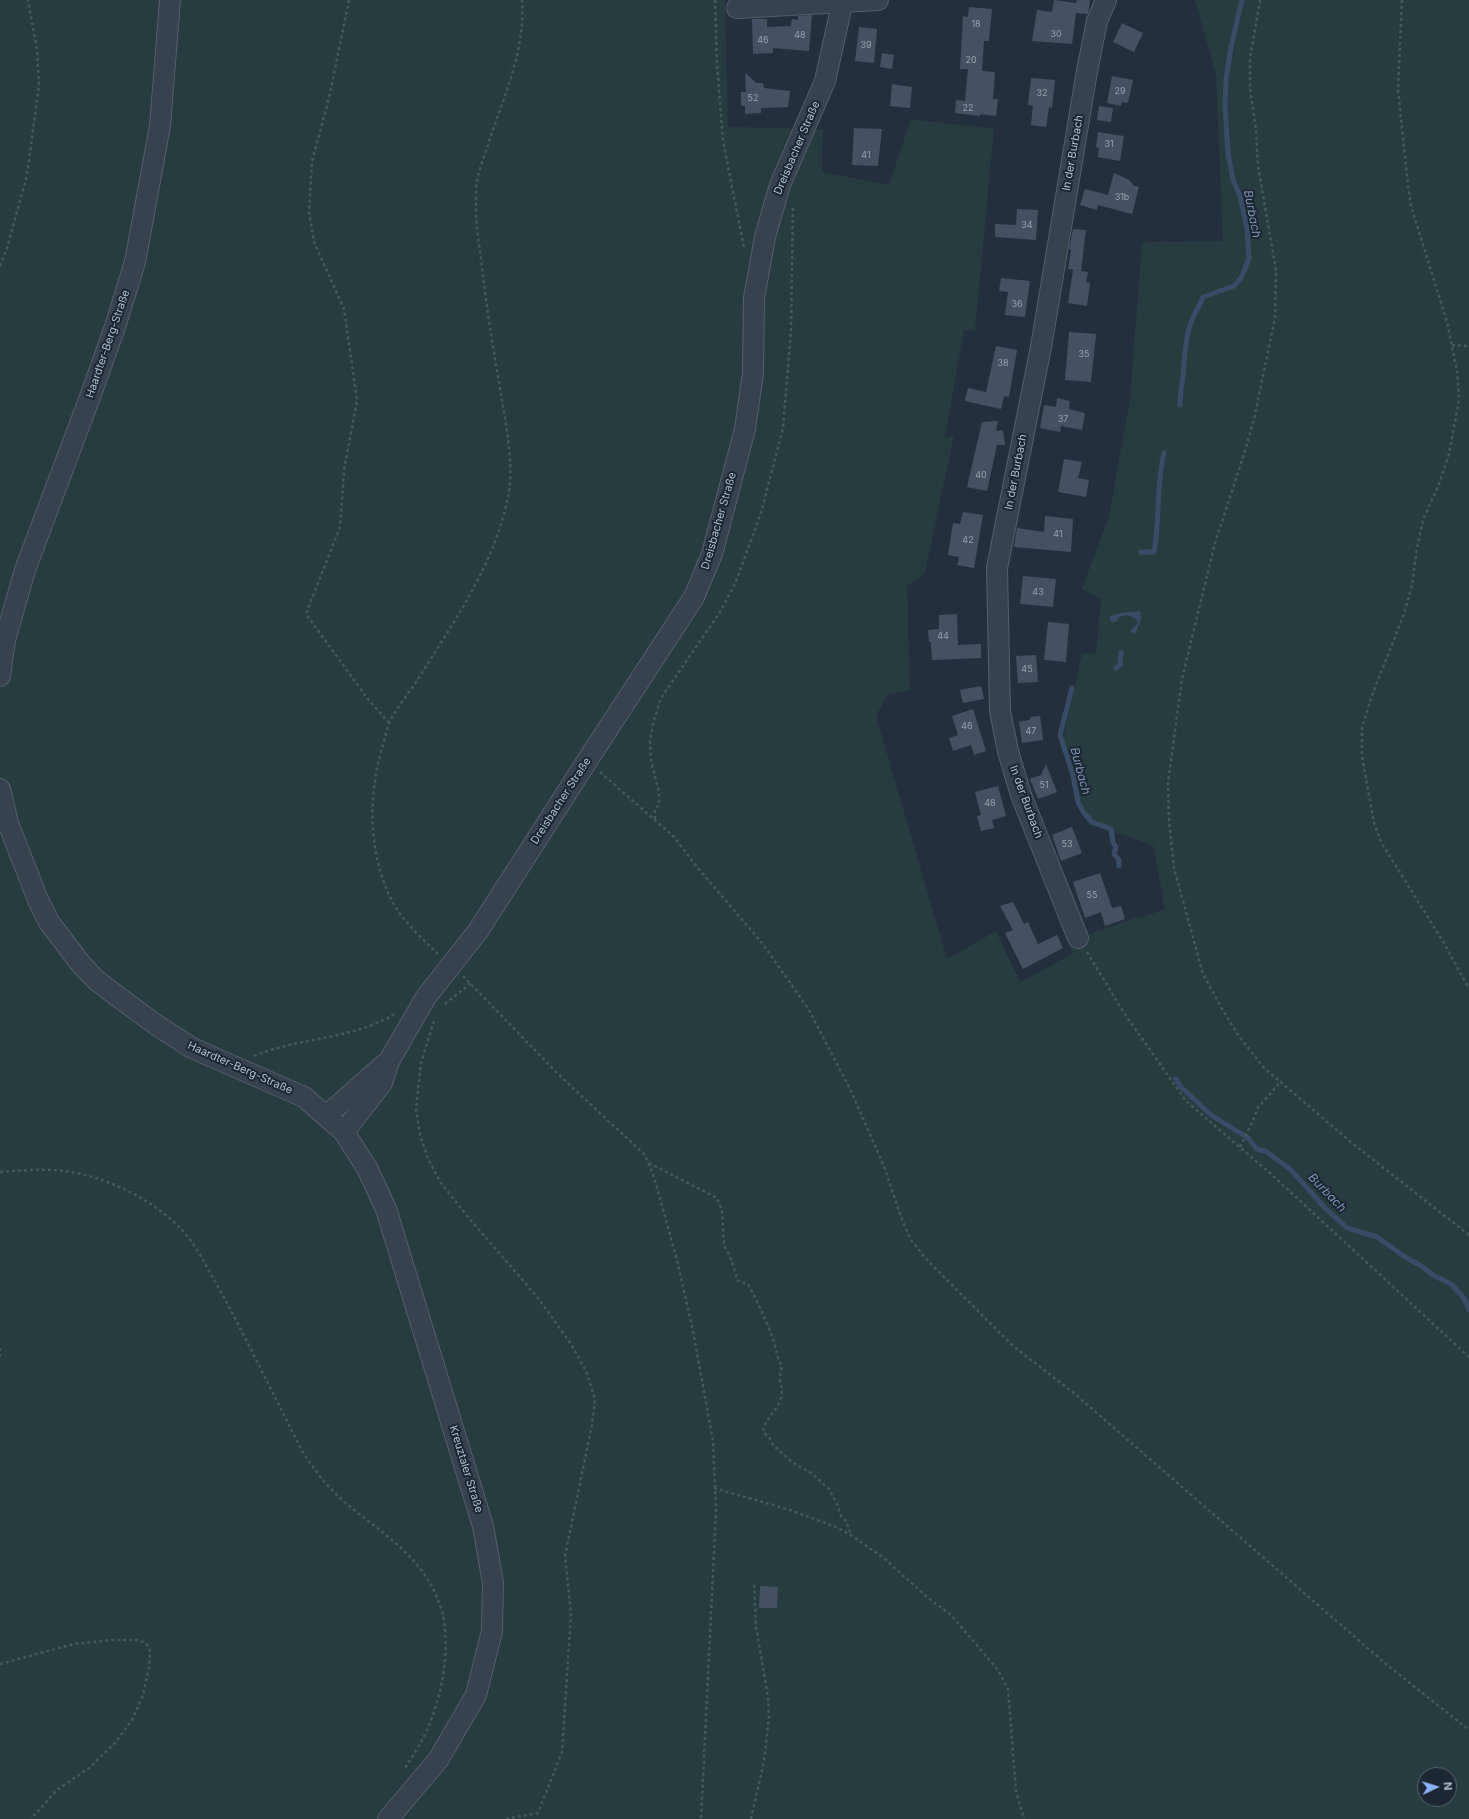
<!DOCTYPE html>
<meta charset="utf-8">
<style>
body{margin:0}
#map{position:relative;width:1469px;height:1819px;overflow:hidden;background:#242f3e;font-family:Inter,sans-serif}
canvas{display:block}
.north{position:absolute;left:1417px;top:1767px;width:40px;height:40px;box-sizing:border-box;background:#1d2633;border:1px solid #59626f;border-radius:50%;rotate:86deg;font-size:11px;font-weight:700;line-height:16px;text-align:center;color:#b4bcc9}
.north::after{content:'';display:block;margin:auto;width:14px;height:18px;background:#8ab4f8;clip-path:polygon(50% 0,100% 100%,50% 72%,0 100%)}
</style>
<div id="map">
<canvas width="1469" height="1819"></canvas>
<div class="north">N</div>
</div>
<script>
const g = document.querySelector('canvas').getContext('2d');
g.lineJoin = 'round';
function paint(path, color) { g.fillStyle = color; g.fill(path, 'evenodd'); }
function strokePath(path, color, width, dash) { g.strokeStyle = color; g.lineWidth = width; g.lineCap = dash ? 'butt' : 'round'; g.setLineDash(dash || []); g.stroke(path); }
function drawText(font, color, halo, rows, align = 'center') {
  g.font = font + ' Inter,sans-serif'; g.lineWidth = 4; g.setLineDash([]); g.textBaseline = 'middle'; g.strokeStyle = halo; g.fillStyle = color; for (const [text, x, y, turn = 0] of rows) {
    g.save(); g.translate(x, y); g.rotate((+turn || 0) * Math.PI / 180); g.textAlign = isNaN(turn) ? turn : align; if (halo) g.strokeText(text, 0, 0); g.fillText(text, 0, 0); g.restore();
  }
}
const green = new Path2D(`
 M0,0H725L728,127L823,129L822,172L889,185L911,119L994,129L975,331L964,330L945,438L954,435L925,573L907,586L910,690L888,694L876,716L947,959L996,931L1020,982L1073,954L1069,942L1139,916L1140,918L1165,909L1153,846L1127,836L1089,825L1076,802L1062,743L1082,654L1096,653L1101,599L1082,589L1109,516L1130,399L1142,242L1223,241L1216,75L1195,0H1469V1819H0ZM1425,1775H1449V1799H1425Z`);
const water = new Path2D(`
 M1140,611L1141,620L1135,634L1130,631L1138,623L1135,618L1127,615L1119,617L1117,621L1112,623L1109,617L1120,613Z`);
const stream = new Path2D(`
 M1180,405C1180,393 1182,386 1183,374C1185,356 1185,337 1192,320C1195,312 1200,305 1203,297L1234,286L1241,278L1249,259L1247,228L1240,196L1233,180L1228,153L1225,106L1226,79L1231,47L1242,0
 M1141,552H1154C1160,519 1156,485 1164,453
 M1116,668L1120,665L1121,652
 M1072,688L1060,735L1073,775L1078,802L1084,813L1092,822L1111,829L1113,843L1116,847L1114,854L1119,860V866
 M1176,1079L1181,1087L1211,1115L1248,1138L1257,1149L1267,1152L1291,1170L1325,1208L1347,1228L1377,1237L1408,1259L1420,1265L1433,1275L1451,1284L1464,1298L1469,1310`);
const building = new Path2D(`
 M1054,0L1076,3L1077,0H1090L1088,14L1076,13L1072,44L1032,41L1037,10L1052,12Z
 M969,7L992,9L989,41H984L982,71L995,72L993,99H998L996,116L980,114V116L955,113L956,100L965,101L968,69H960L963,16L968,17Z
 M812,15L809,51L773,48V53L753,54L752,19H767V27L791,26L792,19L798,20V16Z
 M1122,23L1143,33L1134,52L1113,42Z
 M859,27L877,29L874,63L855,61Z
 M882,53L894,55L892,69L880,67Z
 M745,72L756,83H763L764,88L790,91L788,107L761,108V113L745,114V106H741V92H746Z
 M1112,76L1133,80L1128,103L1122,102L1121,106L1107,103Z
 M1031,78L1055,80L1052,108L1049,107L1046,127L1031,125L1033,106L1028,105Z
 M892,84L912,87L910,108L890,106Z
 M1099,106L1113,108L1111,122L1097,120Z
 M854,128L882,129L878,166L852,165Z
 M1098,132L1124,136L1120,161L1098,157L1099,148L1096,147Z
 M1114,173L1129,180L1134,186L1139,187L1132,214L1098,205L1097,210L1080,205L1085,189L1108,195Z
 M1017,209L1038,210L1036,240L995,237V224L1016,225Z
 M1073,229L1086,230L1081,271L1068,269L1071,250L1069,249Z
 M1073,270L1088,272L1086,282L1090,283L1087,306L1068,303Z
 M1001,278L1030,281L1025,317L1005,315L1008,292L999,291Z
 M1069,332L1096,334L1091,382L1065,380Z
 M996,346L1017,350L1009,397L1004,396L1001,409L965,401L968,388L986,392Z
 M1057,398L1070,401L1069,409L1085,413L1082,430L1061,426L1060,432L1040,428L1044,405L1056,407Z
 M998,421L996,431L1003,430L1005,445H997L987,491L967,487L982,422Z
 M1064,459L1082,462L1078,478L1089,480L1086,497L1058,492Z
 M963,512L983,515L974,568L957,565L959,557L948,555L953,523L960,524Z
 M1045,516L1073,519L1071,552L1014,547L1017,528L1044,532Z
 M1023,576L1056,579L1053,607L1020,604Z
 M957,614L958,645L981,644V658L932,660L931,642H929L928,630L939,629V615Z
 M1048,622L1069,624L1066,662L1044,660Z
 M1036,655L1038,682L1018,683L1016,656Z
 M981,686L984,699L963,703L960,690Z
 M973,709L986,751L974,755L971,745L953,751L949,738L958,735L952,716Z
 M1040,716L1043,740L1022,743L1019,722L1029,720L1031,717Z
 M1046,764L1057,792L1038,799L1030,779L1041,775Z
 M998,786L1006,816L992,820L994,828L981,831L977,816L981,815L975,792Z
 M1072,827L1082,853L1061,861L1052,835Z
 M1100,873L1112,908L1121,906L1125,919L1105,926L1101,912L1085,918L1073,882Z
 M1013,902L1024,924L1028,922L1038,944L1057,935L1063,948L1023,969L1005,933L1013,930L1000,906Z
 M760,1586L778,1587L777,1608H759Z`);
const path = new Path2D(`
 M349,0L329,98L312,161L309,212L314,242L344,309L357,400L344,470L340,527L306,614L367,698L389,723
 M715,0L717,64L723,141L744,248
 M1260,0L1250,59V88L1256,130L1258,166L1276,270L1275,318L1254,419L1245,451L1215,543L1182,679L1168,783L1169,821L1174,868L1203,974L1221,1007L1238,1035L1264,1068L1352,1143L1469,1235
 M1402,0L1398,90L1408,185L1411,206L1447,322L1457,371L1459,400L1449,454L1439,484L1423,520L1417,548L1412,585L1404,614L1371,698L1362,728V756L1374,823L1381,842L1444,943L1469,989
 M0,266L7,248L27,175L39,85L37,50L28,0
 M1452,345L1469,346
 M600,772L674,837L697,867L762,943L786,977L809,1010L851,1091L884,1166L901,1217L911,1240L928,1261L1013,1346L1075,1394L1386,1664L1469,1730
 M655,819V809L659,805V792L651,761L650,740L654,720L661,698L720,612L735,584L761,513L783,428L791,330L793,206
 M1087,952L1124,1013L1186,1101L1270,1173L1469,1357
 M438,954C422,938 403,922 392,901C367,852 368,792 384,741C386,735 387,728 390,722C397,707 409,693 418,679C454,622 494,565 508,497C514,466 507,431 502,400C494,353 486,306 481,259C478,237 475,215 476,193C476,178 482,162 487,148C502,100 526,51 522,0
 M463,976L558,1074L645,1155L654,1177L677,1260L693,1331L713,1441L716,1511L701,1819
 M445,1004L471,983
 M434,1021L421,1063L416,1109L420,1135L428,1159L441,1183L468,1217L538,1298L571,1344L587,1373L595,1400L592,1425L565,1556L571,1614L562,1752L538,1813L505,1819
 M254,1056C299,1037 354,1040 396,1013
 M1240,1147L1253,1121L1257,1109L1281,1081
 M649,1163L717,1198L722,1210L724,1245L731,1259L738,1281L748,1284C757,1301 765,1318 772,1336C776,1347 776,1357 782,1366C781,1370 780,1375 780,1379C781,1386 783,1391 781,1398C777,1411 764,1420 763,1432L769,1437L773,1445L793,1463L811,1473L829,1489L837,1504L841,1516L846,1521L851,1535
 M0,1172C17,1171 34,1169 50,1170C94,1171 147,1195 178,1226C193,1240 203,1260 213,1278C236,1318 256,1360 277,1401C288,1422 298,1447 313,1467C324,1483 338,1497 353,1509C386,1536 422,1558 438,1600C440,1605 442,1610 443,1615C450,1654 442,1695 427,1730C421,1744 412,1757 404,1770
 M0,1348V1357
 M714,1488L790,1510L836,1527L851,1535L885,1559L927,1597L951,1615L998,1670L1008,1689L1016,1791L1024,1819
 M0,1664L74,1644L112,1640H138L146,1643L150,1651L149,1667L143,1695L132,1720L115,1743L89,1768L57,1790L31,1819
 M751,1819L764,1761L769,1716L768,1697L756,1627L754,1582`);
const minor = new Path2D(`
 M737,8L878,0
 M0,676L5,640L25,570L90,397L115,327L135,262L160,126L170,0
 M0,789L8,823L38,900L49,922L80,963L96,980L117,996L155,1024L192,1048L304,1097L344,1132L367,1168L386,1209L483,1526L493,1583L492,1631L476,1695L438,1760L388,1819
 M1078,938L1021,795L1008,751L1000,711L997,568L1041,347L1087,71L1097,21L1106,0
 M326,1116L386,1063
 M344,1132L382,1083L389,1061L426,997L478,931L587,761L694,597L712,554L745,429L753,373L754,298L765,237L780,185L825,81L843,0`);
const numberNames = [
 ["18",976,24],
 ["30",1056,34],
 ["48",800,35],
 ["46",763,40],
 ["39",866,45],
 ["20",971,60],
 ["29",1120,91],
 ["32",1042,93],
 ["52",753,98],
 ["22",968,108],
 ["31",1109,144],
 ["41",866,155],
 ["31b",1122,197],
 ["34",1027,225],
 ["36",1017,304],
 ["35",1084,354],
 ["38",1003,363],
 ["37",1063,419],
 ["40",981,475],
 ["41",1058,534],
 ["42",968,540],
 ["43",1038,592],
 ["44",943,636],
 ["45",1027,669],
 ["46",967,726],
 ["47",1031,731],
 ["51",1044,785],
 ["48",990,803],
 ["53",1067,844],
 ["55",1092,895]
];
const streetNames = [
 ["Dreisbacher Straße",797,148,-67],
 ["In der Burbach",1073,153,-80],
 ["Haardter-Berg-Straße",108,344,-71],
 ["In der Burbach",1016,472,-79],
 ["Dreisbacher Straße",719,521,-74],
 ["Dreisbacher Straße",561,801,-57],
 ["In der Burbach",1026,802,70],
 ["Haardter-Berg-Straße",240,1068,24],
 ["Kreuztaler Straße",466,1469,73]
];
const waterNames = [
 ["Burbach",1252,214,79],
 ["Burbach",1080,771,75],
 ["Burbach",1327,1193,46]
];
paint(green, '#263c3f');
paint(water, '#394c67');
strokePath(stream, '#394c67', 5);
paint(building, '#455162');
strokePath(minor, '#565f6c', 22);
strokePath(path, '#44595c', 2.5, [3, 3]);
strokePath(minor, '#38414e', 20);
drawText('9px', '#98a1af', null, numberNames);
drawText('11px', '#b4bcc9', '#1d2633', streetNames);
drawText('italic 12px', '#7c92b1', '#1d2633', waterNames);
</script>
